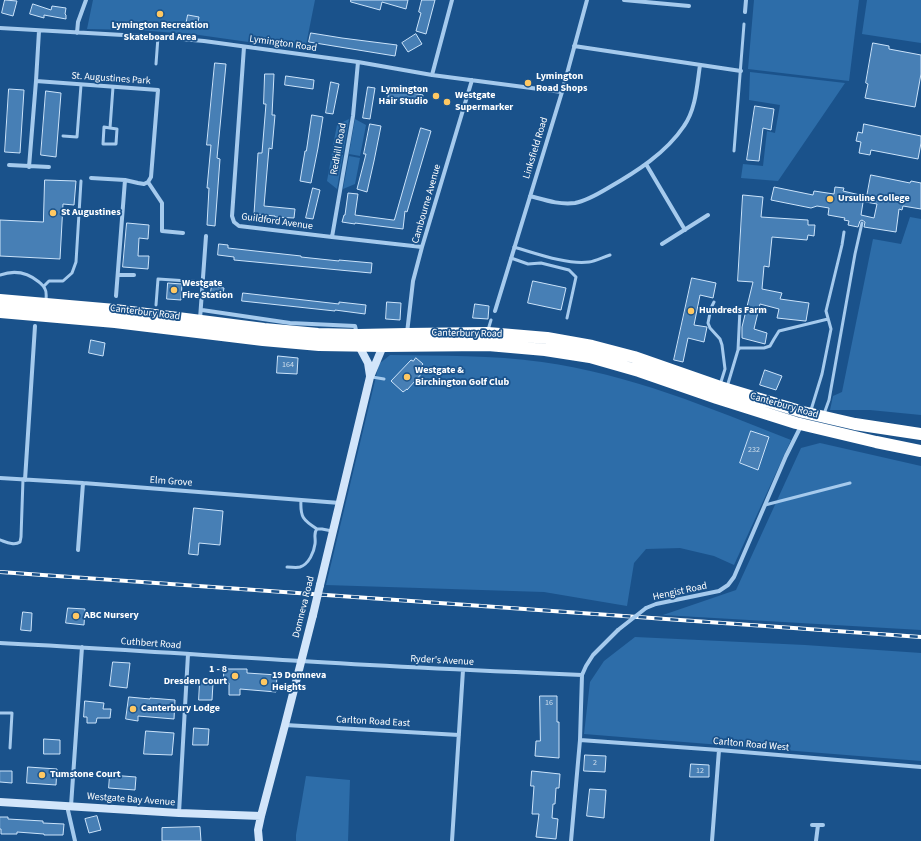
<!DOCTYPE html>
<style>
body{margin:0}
canvas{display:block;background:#1a528b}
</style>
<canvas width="921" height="841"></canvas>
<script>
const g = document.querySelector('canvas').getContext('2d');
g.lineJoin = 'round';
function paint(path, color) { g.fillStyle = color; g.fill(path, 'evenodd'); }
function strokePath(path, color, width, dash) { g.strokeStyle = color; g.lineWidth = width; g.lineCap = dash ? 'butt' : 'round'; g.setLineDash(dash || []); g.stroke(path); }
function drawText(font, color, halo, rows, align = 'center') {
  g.font = font + ' "Source Sans 3",sans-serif'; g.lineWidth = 3.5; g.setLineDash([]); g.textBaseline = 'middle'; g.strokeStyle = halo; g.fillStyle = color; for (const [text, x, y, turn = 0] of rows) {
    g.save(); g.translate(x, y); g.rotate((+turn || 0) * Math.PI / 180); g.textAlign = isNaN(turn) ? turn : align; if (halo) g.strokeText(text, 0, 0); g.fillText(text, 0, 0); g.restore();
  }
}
const green = new Path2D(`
 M93,0H315L305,50L199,35L139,30L87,29Z
 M754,0H859L849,81L748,69Z
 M867,0H921V43L862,34Z
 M750,72L845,83L778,181L741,178L743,164L763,166L767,131L775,133L780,105L749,100Z
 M349,119L343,153L332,151L337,125Z
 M355,119L366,125L360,156L349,154Z
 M332,153L343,155L337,189L327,181Z
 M349,156L360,158L355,184L343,189Z
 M910,217L921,219V415L870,410H830L833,396L842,392L873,239L901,244Z
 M390,355C441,356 492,355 542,362C629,374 710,408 791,440L734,565L714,556L680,548L646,549L634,563L627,606L544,592L326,585L379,364Z
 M820,443L921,466V630L663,615L736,590L801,448Z
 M635,637L805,645L921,653V761L584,734L590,682L604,661Z
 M306,776L350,780L348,841H296V835Z`);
const building = new Path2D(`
 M5,0L17,1L13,16L2,13Z
 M351,0H408L406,9L382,2L380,10L351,2Z
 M422,0H435L426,34L416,31L421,13L419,12Z
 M33,4L51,10L52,6L66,8L65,14L66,15V19L44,15V18L30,14Z
 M188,15L199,17L197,27L186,25Z
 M311,33L342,38L397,45L395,56L309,42Z
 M416,34L422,44L408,52L402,43Z
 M873,43L889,46V49L921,55V74L915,107L865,98L868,84L866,83Z
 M215,63L226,64L217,158L220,159L215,226L207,225L209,188H207L211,145H207Z
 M265,74H274L272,115H275L272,149L269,148L264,206L295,209L294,218L275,217V216L254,214L258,153H262L266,104H264Z
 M286,76L314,80L313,89L285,85Z
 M331,82L339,84L333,114L326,113Z
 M368,87L375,88L370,119L363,118Z
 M9,89L24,90L20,153L5,152Z
 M390,89L423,95L421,105L388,99Z
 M46,91L61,93L56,157L41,155Z
 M755,106L774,109L771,130L763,128L759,161L747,160Z
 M312,115L323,117L318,148L311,183L300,181L305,151H306Z
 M370,124L381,126L374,161L367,192L357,189L366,154H364Z
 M864,124L921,136V143L918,159L871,150L870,155L859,153L861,142L856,141L858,132L862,133Z
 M421,128L431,131L407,212L405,211L403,229L355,223V224L342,222L344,215H345L348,193L358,194L355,215L393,220H394Z
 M871,175L910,183L911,181L921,183V209L903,206L902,210L899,209L896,232L864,227L865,222L862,220L860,221L858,227L848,225L849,221L844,220L845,218L828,215L829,208L817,206L811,208L771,200L774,187L813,195L814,191L834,194L835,187L844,188L843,191L864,196L861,215L874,218L877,204L866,202Z
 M45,180L76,181L74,205L63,204L60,259L0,256V220L43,222Z
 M313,188L320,190L313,219L306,218Z
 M743,195L763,197L761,217L808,220V225H815L814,236L808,235L807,240L772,237L769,267L764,266L762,289L782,293L780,299L809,303L806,321H805L777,318L779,309L760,304L754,329L767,333L765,344L742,338V327L753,282L738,281Z
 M127,223L149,225L148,239L139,238L138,256H149L148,269L123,267Z
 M219,244L228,245V248L301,256V257L339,261V260L372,263L371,273L234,260V257L218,255Z
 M692,278L716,283L713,298L700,295L694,325L707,327L704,342L688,338L683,362L674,360Z
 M533,281L566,288L561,310L528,303Z
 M168,283L182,284L181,300L167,299Z
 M212,286L224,288L222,299L210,297Z
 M243,293L339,304V302L366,305L365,314L335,310V311L242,301Z
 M387,302L401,303L400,320L386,319Z
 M475,304L489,306L488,319L473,318Z
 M91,340L105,343L103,356L89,353Z
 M278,356L298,358L297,374L277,373Z
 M416,358L423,364L419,369L423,372L407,390V389L403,392L391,381L411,360L413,361Z
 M765,370L782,376L776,390L760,385Z
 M751,431L769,437L758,470L740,463Z
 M194,508L223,511L220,545L199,543L198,555L189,554Z
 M68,608L85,609L84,625L66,623Z
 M23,612L32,613L31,631L21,630Z
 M113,662L130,663L127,688L110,686Z
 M224,669H247V673L277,675L276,692L240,689V695H229V683H224Z
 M200,682L213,683L212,700H199Z
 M540,696H557V722H559V758L535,756L536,741H540Z
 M129,697L150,699V698L175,700L174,719L138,716V721L126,719Z
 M85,701L104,703L103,709H111L110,718H97L96,723H87V717H84Z
 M194,728L209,729L208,745H193Z
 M146,731L174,733L172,755L144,754Z
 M44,739L60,740V754H44Z
 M585,755L606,756L605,772L584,771Z
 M691,764L709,765V777H690Z
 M28,767L57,769L56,785L27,783Z
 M0,771H12V783L0,782Z
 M532,771L560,774L559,788H556L555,804H553L552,818L558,819L556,839L536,837L539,814H532L534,786H531Z
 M110,775L136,777L135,790L109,788Z
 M590,789L606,790L604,818L587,816Z
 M97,816L101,830L89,833L85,819Z
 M0,817H8V819L43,821V823L64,824L63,835H44V834L17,832V834H1V829H0Z
 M200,827L201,841H162V828Z`);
const lane = new Path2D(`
 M156,64L158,37
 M110,128L104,127L103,144H116L117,129L110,128L113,87
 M63,136L77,137L81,85
 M734,151L744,24
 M514,247C535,253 567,265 589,262C596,261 603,257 610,255
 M511,258L528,264L541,263L569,270L576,277L567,318
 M0,275C14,270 27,272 39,282C41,284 44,286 45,289C47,292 46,297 46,301
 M44,286L49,281H63L72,273L76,262L81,181
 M714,302L711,308L708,323L710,328L720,339L722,345L725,369L720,385
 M156,305L158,279L203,282
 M488,330L491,320
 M738,350L740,348H764L770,346L774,339L779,331L828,319
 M372,377L384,379
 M727,387L738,350L740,309
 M811,410L822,374L831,329L826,311L842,245L844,232
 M824,414L829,400L855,254L862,223
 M301,500C300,517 303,520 317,529
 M765,505L850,483
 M0,540C6,542 14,546 20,542L21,537L23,479
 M287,567C292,567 296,568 300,567C309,564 314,552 315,544C316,538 313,533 317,529H322L332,531
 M0,713H12L10,748`);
const street = new Path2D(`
 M624,0L689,6
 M745,12L746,0
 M0,28L158,37L204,41L358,62L432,75L562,92
 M39,31L36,81L158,90L151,177L148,182L144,184L138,183L125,180L91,178
 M77,33L78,22L86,0
 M574,46L741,71
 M244,47L232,216L234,222L239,226L332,237L422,247
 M432,75L452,0
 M646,164L685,230
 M9,165L49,167
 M29,167L36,81
 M148,182L162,203V231L183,233
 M530,196C545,200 559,205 575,203C586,201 598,194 608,188C636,172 666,153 684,126C696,109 697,85 700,65
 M332,237L353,116L358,62
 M662,244L708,215
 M118,275H134
 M116,296L125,180
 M202,310L290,323L355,326L357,334
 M495,311L562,92L587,0
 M200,319L206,236
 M407,333L413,281L422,247L472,80
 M0,478L83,483L340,503
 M25,480L35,326
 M78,550L83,483
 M646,608L656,604L719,591L728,585L734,577L786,456L801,426
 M0,643C101,648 201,655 301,661C395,667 488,671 582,675
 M285,725L459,735
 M580,740L719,750L921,767
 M67,806L75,841
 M71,806L82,647
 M179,813L188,654
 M812,825H823
 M452,841L463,670
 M571,841L580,740L582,675L586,666L593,655L618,630
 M712,841L719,750
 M816,841L818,825`);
const secondary = new Path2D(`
 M359,346L368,363L370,376
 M320,585L370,377L383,346
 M0,802L179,813L261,816
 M259,841L258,830L261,816L285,725L313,615`);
const highway = new Path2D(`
 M0,300L115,310L264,329L318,334L358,335L407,334L488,333L547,338L592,346L634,357L720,387L803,412L855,424L921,434
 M0,312L115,322L263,340L319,345L383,346L488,345L545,350L590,357L639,371L717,398L796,423L876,442L921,451`);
const rail = new Path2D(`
 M0,572L921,637`);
const streetBridge = new Path2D(`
 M618,630L646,608`);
const secondaryBridge = new Path2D(`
 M313,615L320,585`);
const markers = [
 [160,14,4,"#ffc862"],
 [528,83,4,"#ffc862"],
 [436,96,4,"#ffc862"],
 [447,102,4,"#ffc862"],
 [830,199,4,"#ffc862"],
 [53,213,4,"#ffc862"],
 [174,290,4,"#ffc862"],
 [691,311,4,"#ffc862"],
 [407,377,4,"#ffc862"],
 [76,616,4,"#ffc862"],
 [235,676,4,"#ffc862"],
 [264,682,4,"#ffc862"],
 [133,709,4,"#ffc862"],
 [42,775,4,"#ffc862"]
];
const numberNames = [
 ["164",288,365],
 ["232",754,450],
 ["16",549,703],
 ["2",595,763],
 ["12",700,771]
];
const poiNames = [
 ["Lymington Recreation",160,26,"center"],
 ["Skateboard Area",160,38,"center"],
 ["Lymington",536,77],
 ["Road Shops",536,89],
 ["Lymington",428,90,"right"],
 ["Hair Studio",428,102,"right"],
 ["Westgate",455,96],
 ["Supermarker",455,108],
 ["Ursuline College",838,199],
 ["St Augustines",61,213],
 ["Westgate",182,284],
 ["Fire Station",182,296],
 ["Hundreds Farm",699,311],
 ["Westgate &",415,371],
 ["Birchington Golf Club",415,383],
 ["ABC Nursery",84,616],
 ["1 - 8",227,670,"right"],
 ["Dresden Court",227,682,"right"],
 ["19 Domneva",272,676],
 ["Heights",272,688],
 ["Canterbury Lodge",141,709],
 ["Tumstone Court",50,775]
];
const streetNames = [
 ["Lymington Road",283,44,8],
 ["St. Augustines Park",111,79,4],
 ["Linksfield Road",536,148,-73],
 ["Redhill Road",339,149,-80],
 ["Cambourne Avenue",427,204,-74],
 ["Guildford Avenue",277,222,8],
 ["Canterbury Road",145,313,7],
 ["Canterbury Road",467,334,1],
 ["Canterbury Road",784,406,16],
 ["Elm Grove",171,482,4],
 ["Hengist Road",680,592,-12],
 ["Domneva Road",304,607,-76],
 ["Cuthbert Road",151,644,4],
 ["Ryder's Avenue",442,661,3],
 ["Carlton Road East",373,722,3],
 ["Carlton Road West",751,745,5],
 ["Westgate Bay Avenue",131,800,4]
];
paint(green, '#2d6da9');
paint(building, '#477fb5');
strokePath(building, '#cbe3fa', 1);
strokePath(lane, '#a5caed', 3);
strokePath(street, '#a5caed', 4);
strokePath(secondary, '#d2e5fa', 8);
strokePath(highway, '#fff', 12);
strokePath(rail, '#fff', 4);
strokePath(rail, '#1a528b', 2.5, [8]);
strokePath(streetBridge, '#a5caed', 4);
strokePath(secondaryBridge, '#d2e5fa', 8);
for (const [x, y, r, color] of markers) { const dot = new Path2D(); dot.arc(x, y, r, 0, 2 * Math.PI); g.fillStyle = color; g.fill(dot); strokePath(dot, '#1a528b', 1.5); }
drawText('8px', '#d1dfec', null, numberNames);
drawText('bold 10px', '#fff', '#1a528b', poiNames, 'left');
drawText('10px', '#fff', '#1a528b', streetNames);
</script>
